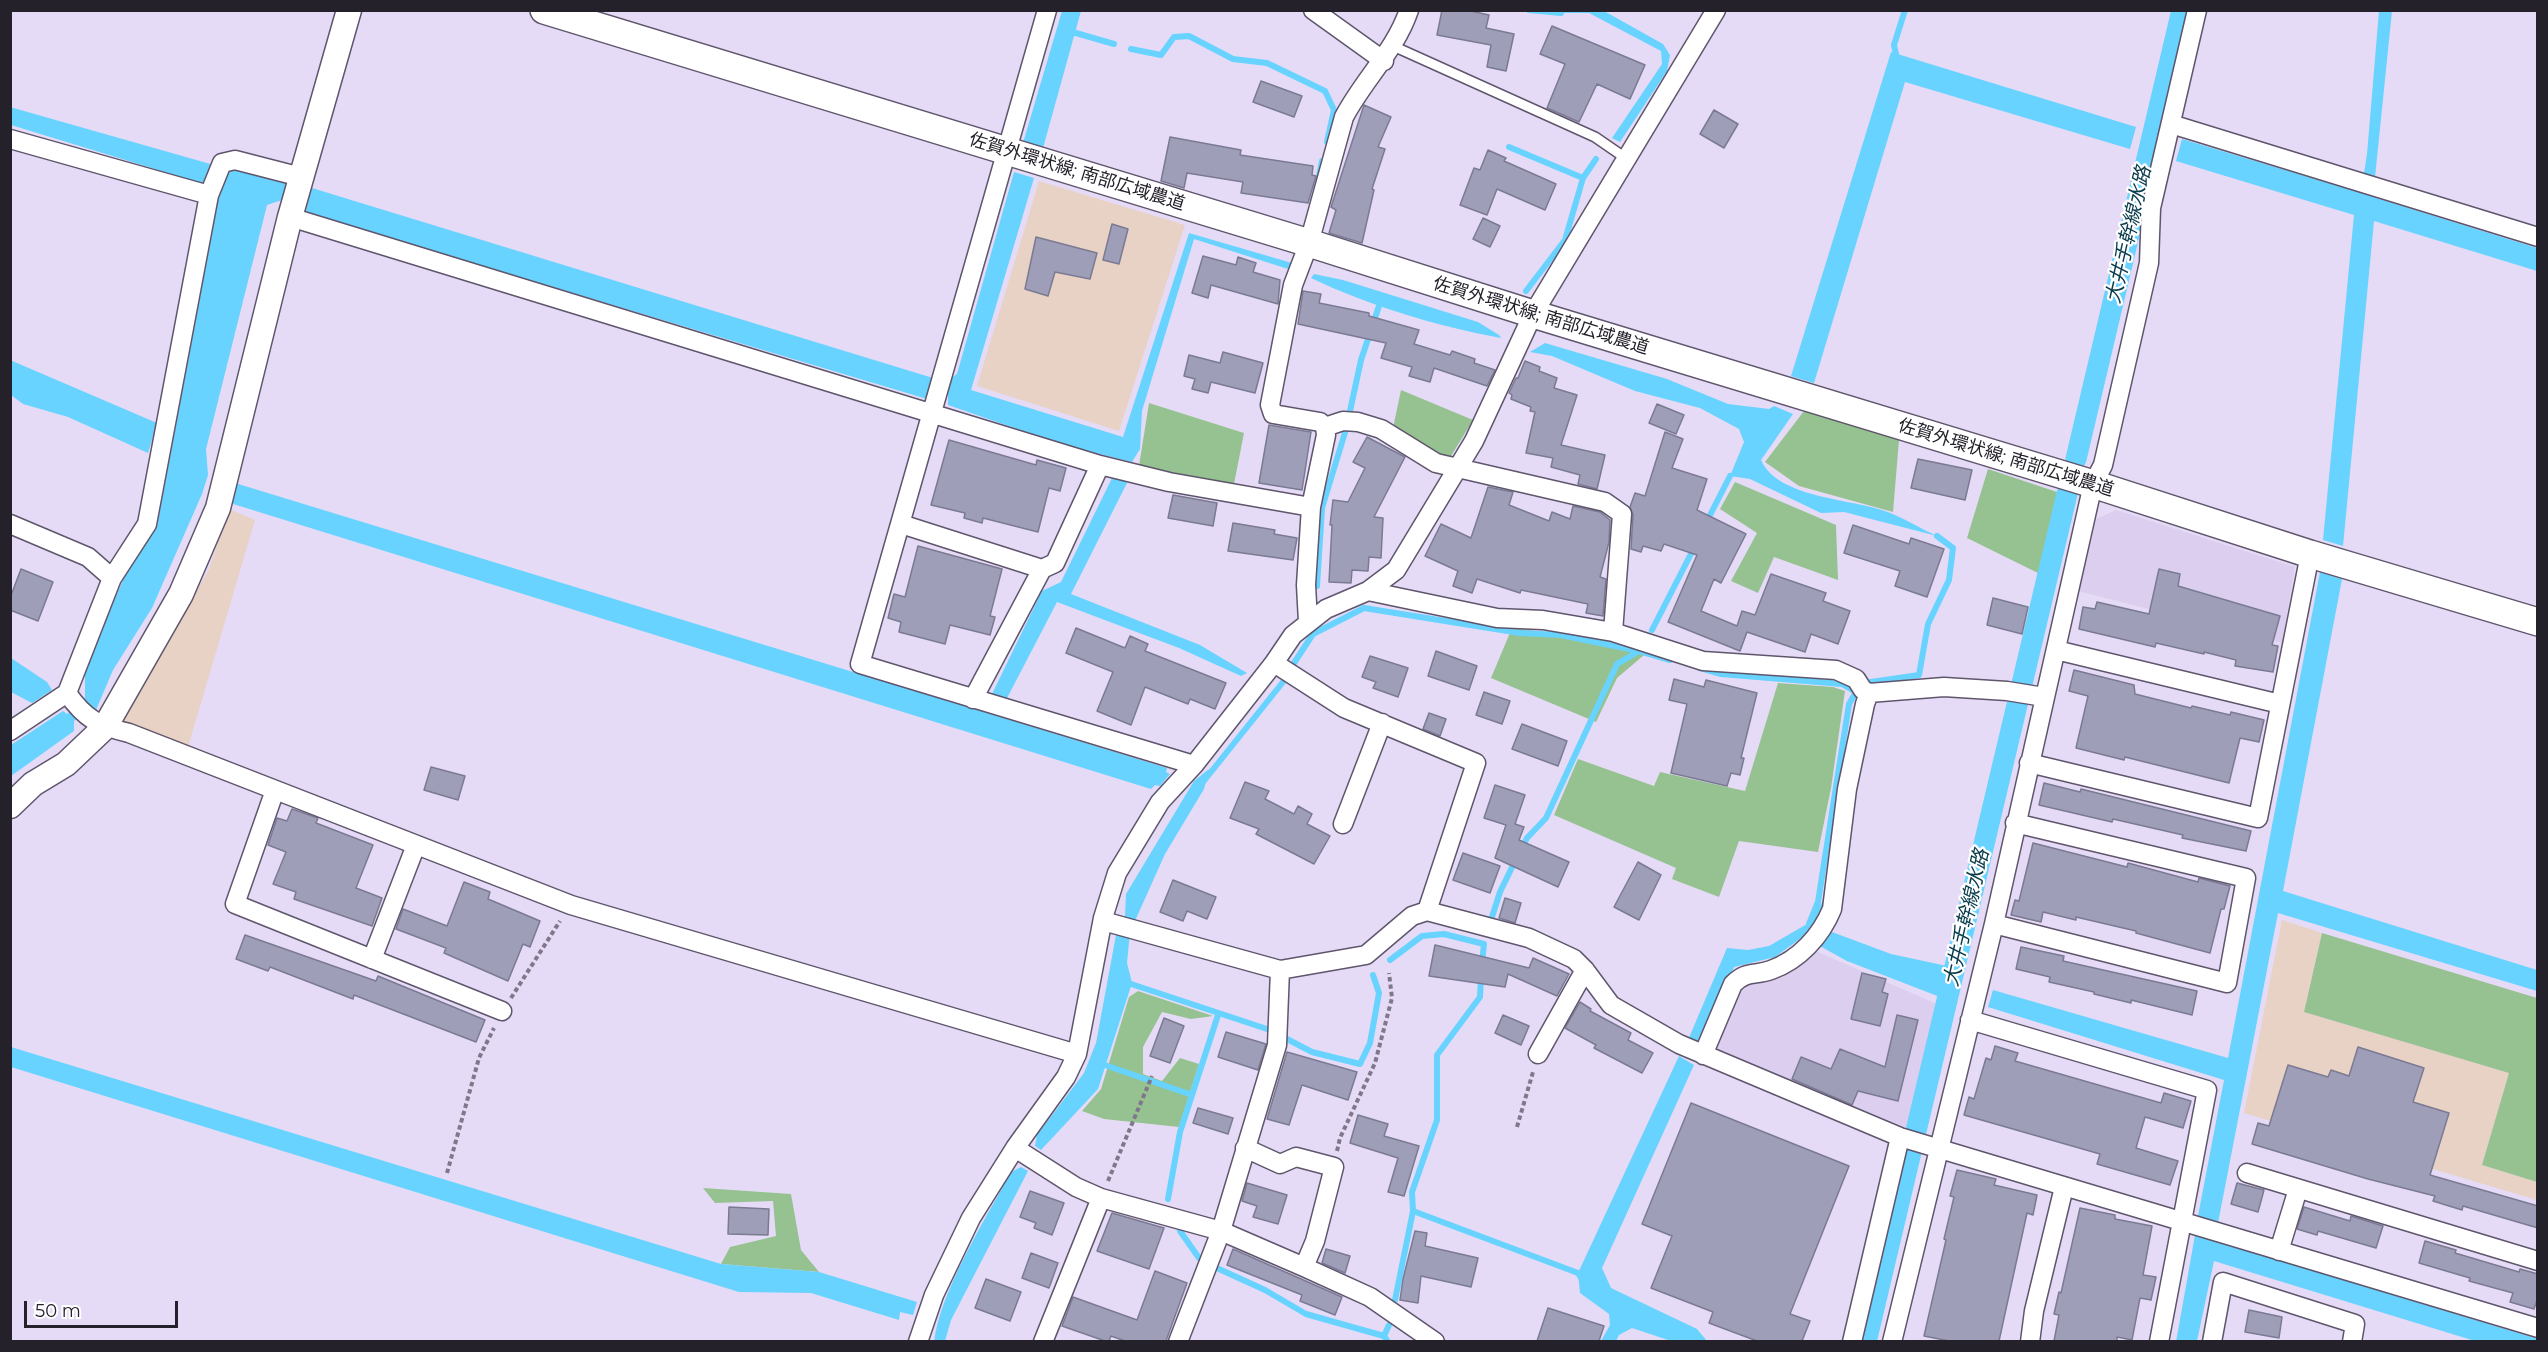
<!DOCTYPE html>
<meta charset="utf-8">
<style>
body{margin:0}
#map{position:relative;width:2548px;height:1352px;overflow:hidden;background:#e6dbf6;font-family:Montserrat,sans-serif}
canvas{display:block}
.frame{position:absolute;inset:0;border:12px solid #25212b;pointer-events:none}
.scale{position:absolute;left:24px;top:1301px;width:154px;height:27px;box-sizing:border-box;border:3px solid #25212b;border-top:0;padding-left:8px;font-size:18px;line-height:21px;white-space:nowrap;color:#25212b;-webkit-text-stroke:4px #fff;paint-order:stroke}
</style>
<div id="map">
<canvas width="2548" height="1352"></canvas>
<div class="frame"></div>
<div class="scale">50 m</div>
</div>
<script>
const g = document.querySelector('canvas').getContext('2d');
g.lineJoin = 'round';
function paint(path, color) { g.fillStyle = color; g.fill(path, 'evenodd'); }
function strokePath(path, color, width, dash) { g.strokeStyle = color; g.lineWidth = width; g.lineCap = dash ? 'butt' : 'round'; g.setLineDash(dash || []); g.stroke(path); }
function drawText(font, color, halo, rows, align = 'center') {
  g.font = font + ' Montserrat,"Noto Sans JP",sans-serif'; g.lineWidth = 4.5; g.setLineDash([]); g.textBaseline = 'middle'; g.strokeStyle = halo; g.fillStyle = color; for (const [text, x, y, turn = 0] of rows) {
    g.save(); g.translate(x, y); g.rotate((+turn || 0) * Math.PI / 180); g.textAlign = isNaN(turn) ? turn : align; if (halo) g.strokeText(text, 0, 0); g.fillText(text, 0, 0); g.restore();
  }
}
const built = new Path2D(`
 M2116,510L2295,567L2282,643L2078,591L2096,519Z
 M1811,949L1939,1005L1908,1128L1712,1050L1741,983L1782,977Z`);
const industrial = new Path2D(`
 M1039,181L1185,225L1119,431L977,386Z
 M229,509L255,520L188,747L123,721L209,569Z
 M2282,920L2322,933L2304,1012L2510,1073L2482,1165L2537,1182V1200L2244,1113Z`);
const green = new Path2D(`
 M1401,390L1473,420L1448,461L1393,428Z
 M1149,403L1244,433L1234,484L1139,466Z
 M1804,411L1899,440L1893,512L1799,486L1765,462Z
 M1988,469L2060,493L2042,575L1967,538Z
 M1735,482L1836,525L1838,580L1774,557L1758,593L1731,581L1757,533L1720,509Z
 M1512,628L1625,642L1644,655L1617,678L1596,722L1491,678Z
 M1778,683L1833,687L1845,691L1831,788L1818,852L1739,841L1719,897L1672,879L1676,868L1554,815L1578,759L1654,786L1660,772L1745,791Z
 M2322,933L2537,998V1182L2482,1165L2509,1073L2304,1012Z
 M1138,991L1213,1016L1191,1019L1162,1012L1143,1047V1074L1162,1081L1180,1058L1199,1064L1179,1127L1104,1119L1082,1111L1101,1089L1129,997Z
 M703,1188L791,1194L801,1250L819,1272L721,1264L730,1247L776,1236L773,1201L715,1203Z`);
const water = new Path2D(`
 M1062,11H1081L1043,148L1023,143Z
 M1565,11H1604L1663,44L1670,55L1667,71L1620,142L1612,138L1662,64L1661,51L1589,13H1561Z
 M2379,11H2392L2373,197L2537,248V271L2374,221L2343,546L2323,540L2354,215L2176,161L2182,139L2361,193L2367,154Z
 M1891,52L2136,127L2130,149L1905,82L1814,383L1791,376Z
 M10,107L214,165L204,184L11,125Z
 M231,168L286,183L282,200L267,205L206,449L208,475L202,494L152,608L113,670L96,710L92,707L74,721V731L11,776V745L63,711L67,714L85,699V666L124,578L157,526L221,186Z
 M1014,172L1034,178L971,390L1123,437L1189,233L1292,263L1288,269L1194,239L1142,411L1140,449L1132,462L1063,445L948,405V380L957,374Z
 M312,188L933,378L927,399L305,213Z
 M1314,274L1343,280L1478,322L1499,335L1501,338C1436,326 1370,306 1311,278Z
 M1545,343L1667,379L1728,404L1769,409L1774,406L1793,414L1761,460C1777,497 1848,499 1882,510C1901,516 1919,528 1937,536L1844,512L1821,513L1750,479L1730,476L1744,442L1739,429L1700,408L1635,391L1552,356L1530,352Z
 M10,360L157,423L148,453L68,417L23,404L11,395Z
 M1113,476L1129,479L1071,594L1200,645L1247,673L1241,676L1179,648L1057,602L1005,702L991,696L1042,591L1061,582Z
 M235,483L1167,768L1166,772L1170,774L1160,786L1155,785L1151,789L230,503Z
 M2320,572L2342,579L2283,891L2537,970V991L2278,913L2218,1223L2198,1216L2224,1080L1988,1007L1993,990L2228,1058Z
 M11,658L47,682L52,690L32,703L11,692Z
 M1209,769L1204,789L1165,854L1130,932L1127,963L1132,983L1098,1089L1041,1150L1035,1146L1037,1135L1084,1073L1096,1043L1116,935L1121,932L1125,916L1126,894L1194,781Z
 M1823,901L1824,909L1804,936L1775,957L1734,967L1700,1045L1688,1040L1727,948L1748,950L1769,946L1807,924Z
 M1832,932L1891,954L1947,966L1940,997L1847,961L1818,945Z
 M11,1047L721,1264L819,1272L917,1302L913,1315L900,1312L899,1320L811,1293L739,1292L11,1067Z
 M1679,1056L1694,1065L1602,1268L1611,1288L1697,1329L1707,1341H1671L1632,1328L1619,1335L1616,1341H1601L1610,1325L1609,1314L1580,1293L1578,1273Z
 M1021,1167L1028,1171L951,1320L945,1341L934,1342C940,1291 986,1218 1011,1172Z
 M2195,1235L2538,1339L2537,1342L2475,1341L2214,1261L2197,1341L2176,1342Z`);
const stream = new Path2D(`
 M1529,10L1561,13
 M1069,31L1114,44
 M1131,49L1161,55L1174,37L1189,36L1233,59L1267,63L1325,91L1334,110L1327,142
 M1897,59L1894,45L1905,10
 M1509,147L1583,178
 M1319,176L1322,161
 M1526,291L1565,240L1583,178L1596,159
 M1350,411L1361,360L1381,300
 M1706,523L1730,476
 M1317,586L1322,508L1347,426
 M1652,630L1695,546
 M1294,663L1313,634L1364,608L1520,633L1561,635L1639,651L1670,660
 M1700,668L1721,674L1842,684L1856,692L1849,704L1818,902L1809,924
 M1871,682L1919,675L1928,624L1949,580L1953,548L1937,536
 M1203,782L1283,682
 M1521,850L1527,838L1546,818L1617,664L1639,651
 M1491,920L1500,892L1516,859
 M1390,960L1422,936L1444,934L1484,944L1482,963
 M1125,982L1267,1029
 M1287,1039L1312,1052L1360,1064L1370,1043L1379,993L1373,975
 M1099,1063L1192,1095
 M1168,1199L1180,1132L1218,1015
 M1413,1211L1578,1273L1583,1281
 M1180,1231L1199,1258
 M1219,1269L1265,1290L1306,1314L1384,1336
 M1395,1300L1413,1211L1412,1192L1437,1120V1055L1480,997L1481,976
 M1388,1342L1384,1336L1389,1325`);
const canal = new Path2D(`
 M2076,459L2182,10
 M1866,1342L2067,494`);
const building = new Path2D(`
 M1442,10H1466L1489,15L1486,28L1514,34L1506,71L1487,67L1491,45L1437,35Z
 M1552,26L1645,65L1630,99L1597,84L1579,122L1547,108L1565,64L1540,54Z
 M1261,81L1302,96L1294,117L1253,102Z
 M1364,105L1391,117L1378,147L1385,149L1372,189L1374,190L1362,243L1329,233L1336,210L1331,207Z
 M1714,110L1738,124L1724,148L1700,134Z
 M1170,137L1241,150L1240,155L1313,166L1312,175L1316,176L1308,203L1241,193L1243,182L1187,173L1184,188L1161,181Z
 M1488,150L1506,158L1504,161L1556,184L1545,210L1497,189L1487,215L1460,205L1474,168L1480,170Z
 M1483,218L1500,226L1490,247L1473,239Z
 M1112,224L1128,229L1119,264L1103,260Z
 M1036,237L1097,253L1090,279L1055,272L1048,296L1025,289Z
 M1203,256L1236,265L1238,257L1256,263L1253,272L1280,280L1278,304L1211,285L1208,298L1192,293Z
 M1303,291L1321,294L1319,303L1369,313V316L1419,330L1414,344L1450,355L1452,351L1475,359L1474,363L1495,370L1487,386L1434,368L1430,382L1409,376L1412,367L1381,358L1386,343L1298,324Z
 M1223,352L1263,363L1255,393L1211,382L1208,393L1192,389L1195,379L1184,376L1189,355L1220,363Z
 M1525,361L1540,367L1539,371L1557,378L1554,388L1577,395L1561,445L1605,455L1597,489L1578,484L1580,475L1551,467L1553,458L1526,453L1535,412L1530,411L1531,407L1511,399L1512,395L1509,393L1516,378H1518Z
 M1657,404L1684,415L1676,434L1649,423Z
 M1269,425L1311,432L1302,490L1259,483Z
 M1665,432L1683,439L1672,468L1707,479L1697,510L1746,534L1721,583L1714,579L1701,611L1737,626L1742,611L1755,615L1771,574L1826,593L1823,601L1850,611L1838,644L1811,634L1805,652L1747,632L1740,651L1668,622L1697,555L1664,544L1661,551L1643,546L1641,552L1631,549L1633,515L1630,507L1635,493L1645,496Z
 M1367,437L1405,457L1374,517L1383,518L1381,558L1369,557L1368,571L1352,570L1351,583L1329,582L1332,525H1330L1333,500L1348,502L1365,468L1353,462Z
 M949,440L1036,465L1037,460L1066,468L1060,491L1049,488L1038,532L983,518L982,523L964,518L965,513L931,505Z
 M1918,459L1972,470L1965,500L1911,488Z
 M1488,487L1513,492L1509,505L1549,521L1552,512L1570,519L1573,506L1600,512L1610,520L1609,542L1600,577L1606,579L1603,616L1586,613L1588,604L1521,590L1520,593L1477,579L1472,593L1453,586L1458,571L1425,556L1441,524L1471,538Z
 M1173,495L1217,503L1213,526L1168,518Z
 M1233,523L1275,530L1274,534L1297,538L1293,560L1228,551Z
 M1853,525L1909,544L1911,538L1944,549L1927,597L1895,586L1900,571L1844,553Z
 M918,546L1002,569L990,616L995,617L990,635L950,625L945,644L899,632L901,622L888,618L894,594L905,597Z
 M21,569L53,582L38,621L10,610V598Z
 M2159,569L2180,574L2178,586L2280,616L2272,645L2278,646L2273,672L2235,666L2236,660L2204,652V654L2156,643L2155,647L2079,629L2083,607L2095,609L2097,602L2149,614Z
 M1993,598L2028,607L2022,634L1987,625Z
 M1076,628L1125,648L1130,636L1148,644L1145,651L1226,683L1215,709L1190,699L1188,704L1145,687L1131,725L1097,711L1113,672L1066,653Z
 M1436,651L1477,666L1469,690L1428,676Z
 M1370,656L1408,668L1398,697L1373,688L1376,682L1362,677Z
 M2074,670L2134,685L2135,694L2191,708L2192,706L2230,715L2231,712L2264,720L2259,742L2240,738L2229,783L2125,757L2124,760L2076,748L2088,696L2069,691Z
 M1674,679L1704,687L1706,680L1757,693L1741,758H1744L1740,775L1731,773L1727,786L1671,773L1687,704L1669,700Z
 M1484,692L1510,701L1502,724L1476,715Z
 M1429,713L1446,719L1440,736L1423,729Z
 M1522,724L1567,741L1558,766L1512,749Z
 M431,767L465,776L458,800L424,790Z
 M1245,782L1269,791L1265,799L1294,814L1298,806L1312,814L1307,824L1330,836L1314,864L1256,834L1259,829L1230,818Z
 M2044,783L2080,792L2081,789L2251,831L2246,851L2182,838L2183,835L2113,819L2112,822L2039,805Z
 M1495,785L1525,795L1515,824L1524,827L1519,840L1569,862L1558,887L1495,858L1506,825L1484,818Z
 M292,809L318,818L316,823L373,845L356,888L382,898L372,926L294,899L296,892L273,884L286,852L268,845L277,818L287,821Z
 M2033,843L2127,867L2128,863L2198,882L2199,878L2230,886L2224,909H2221L2210,953L2136,933V931L2076,917V920L2043,912L2041,922L2011,915L2015,900L2019,901Z
 M1463,853L1500,866L1490,893L1453,880Z
 M1638,862L1661,875L1639,920L1614,907Z
 M1173,880L1216,897L1207,919L1187,911L1183,921L1160,912Z
 M464,882L490,892L488,899L540,921L530,947L523,944L508,981L444,953L446,948L396,929L403,909L447,926Z
 M1505,898L1521,903L1515,923L1499,918Z
 M245,935L376,981L378,976L485,1020L476,1042L354,995L353,999L270,967L268,971L236,959Z
 M1435,945L1529,968L1533,958L1569,974L1557,996L1508,974L1505,987L1429,976Z
 M2021,947L2064,956L2063,961L2197,991L2192,1015L2131,1000V1003L2094,994V992L2049,982L2050,977L2016,969Z
 M1862,973L1886,979L1882,992L1888,994L1880,1026L1851,1019Z
 M1580,1002L1591,1009L1590,1011L1631,1033L1628,1040L1653,1053L1642,1073L1594,1048L1596,1045L1565,1028Z
 M1503,1015L1529,1026L1521,1045L1495,1033Z
 M1897,1015L1918,1020L1898,1101L1858,1091L1852,1105L1792,1079L1801,1057L1831,1069L1840,1049L1885,1067Z
 M1164,1018L1184,1026L1170,1063L1150,1056Z
 M1226,1032L1266,1044L1258,1070L1218,1057Z
 M1995,1046L2018,1053L2015,1061L2161,1103L2164,1093L2191,1101L2183,1128L2145,1117L2136,1148L2178,1161L2170,1185L2097,1164L2100,1154L1964,1115L1969,1097L1974,1099L1986,1058L1991,1060Z
 M2358,1047L2424,1068L2413,1102L2449,1113L2430,1175L2538,1206V1228L2463,1206L2462,1210L2433,1201L2435,1196L2368,1179L2252,1144L2258,1123L2269,1126L2288,1065L2328,1077L2331,1070L2349,1076Z
 M1287,1052L1357,1072L1348,1100L1302,1085L1289,1125L1267,1119Z
 M1691,1103L1849,1166L1790,1314L1810,1321L1802,1341H1757L1709,1323L1713,1312L1651,1288L1672,1236L1642,1224Z
 M1198,1108L1233,1118L1228,1134L1193,1123Z
 M1358,1115L1388,1124L1384,1136L1419,1146L1404,1196L1388,1192L1398,1158L1350,1143Z
 M1957,1170L1996,1179L1994,1185L2037,1195L2033,1215L2027,1213L1999,1341H1949L1924,1336L1946,1240L1944,1239L1954,1197L1950,1196Z
 M1247,1183L1287,1195L1278,1224L1253,1217L1257,1206L1242,1201Z
 M2237,1183L2264,1190L2258,1212L2231,1204Z
 M1030,1191L1064,1203L1052,1235L1034,1228L1036,1223L1020,1217Z
 M729,1207L769,1209L768,1235L728,1234Z
 M2304,1207L2350,1221L2351,1216L2383,1226L2376,1248L2318,1231L2317,1235L2297,1229Z
 M2080,1208L2115,1215V1219L2152,1226L2143,1275L2156,1277L2151,1300L2140,1298L2132,1340L2117,1337V1341H2054L2059,1315L2054,1314L2059,1292L2061,1293Z
 M1112,1213L1164,1228L1149,1269L1097,1251Z
 M1415,1231L1427,1233L1425,1246L1478,1258L1471,1287L1421,1276L1418,1303L1400,1300L1403,1279Z
 M2425,1241L2456,1250L2455,1253L2519,1272L2520,1269L2538,1274V1297L2534,1309L2510,1302L2513,1293L2469,1281L2470,1278L2419,1263Z
 M1233,1249L1342,1297L1335,1315L1300,1301L1302,1295L1227,1265Z
 M1326,1249L1350,1256L1345,1273L1322,1263Z
 M1031,1253L1058,1263L1049,1288L1022,1278Z
 M1155,1271L1187,1283L1166,1341H1125L1111,1336L1109,1341H1105L1062,1326L1073,1297L1137,1320Z
 M986,1279L1021,1292L1010,1321L975,1308Z
 M1548,1308L1604,1326L1599,1341H1537Z
 M2249,1310L2282,1317L2279,1338L2245,1332Z`);
const path = new Path2D(`
 M511,998L560,921
 M1517,1127L1533,1072
 M1337,1151L1340,1138L1375,1063L1392,998L1389,973
 M447,1173L479,1058L494,1028
 M1108,1181L1152,1076`);
const lane = new Path2D(`
 M1393,46L1595,137L1627,159`);
const street = new Path2D(`
 M1047,10L860,664L1194,765
 M1313,10L1384,61
 M2171,124L2538,237
 M10,139L209,195L222,163L235,160L301,177
 M290,217L1100,465L1169,482L1311,507
 M1325,427L1343,421L1358,422L1381,429L1436,463L1605,502L1622,514L1613,632
 M10,524L88,557L112,578L67,693L10,731
 M901,524L1042,569
 M112,578L147,524L209,195
 M1368,591L1497,618L1543,620L1613,632L1703,661L1836,670L1856,679L1863,690L1869,693L1944,687L2007,691L2044,697
 M1308,622L1306,585L1311,507L1326,435L1325,427L1320,422L1273,414L1270,405L1293,285L1309,243L1344,117C1364,79 1395,51 1409,10
 M2056,650L2280,704
 M1274,663L1344,708L1476,763L1427,911
 M67,693C85,719 99,726 129,733L571,905L1077,1054
 M973,699L1042,569L1055,563L1100,465
 M2029,763L2258,818L2310,554
 M275,790L235,904L502,1011
 M1343,824L1382,723
 M1103,921L1280,970L1366,955L1412,916L1427,911L1529,938L1574,959L1585,970L1611,1005L1679,1044L1900,1137L2538,1328
 M1994,924L2227,983L2246,878L2015,823
 M372,959L416,845
 M1970,1020L2207,1090L2159,1342
 M1538,1054L1585,970
 M1703,1055L1733,984C1747,970 1755,976 1771,970C1799,960 1821,936 1832,909L1847,789L1865,704L1869,693
 M1015,1148L1076,1187L1101,1198L1221,1231L1304,1267L1370,1297L1435,1342
 M1245,1148L1280,1164L1296,1157L1334,1167L1315,1241L1304,1267
 M2247,1173L2538,1261
 M2279,1251L2298,1189
 M918,1342L934,1295L971,1218L1015,1148L1066,1077L1077,1054L1103,918L1117,873L1160,802L1194,765L1274,663L1293,635L1326,609L1368,591L1396,570L1474,441L1533,314L1716,10
 M1043,1342L1101,1198
 M1178,1342L1221,1231L1277,1045L1280,970
 M1852,1342L1900,1137
 M1892,1342L1994,924L2093,484L2103,465L2149,263L2151,208L2197,10
 M2030,1342L2034,1311L2064,1187
 M2212,1342L2223,1282L2355,1324L2352,1342`);
const secondary = new Path2D(`
 M10,806L33,784L66,764L105,727L181,594L218,508L290,217L349,10`);
const primary = new Path2D(`
 M544,10L1309,243L1533,314L2093,484L2310,554L2538,622`);
const streetNames = [
 ["佐賀外環状線; 南部広域農道",1077,172,17],
 ["佐賀外環状線; 南部広域農道",1541,316,17],
 ["佐賀外環状線; 南部広域農道",2006,458,17]
];
const waterNames = [
 ["大井手幹線水路",2129,235,-77],
 ["大井手幹線水路",1967,918,-77]
];
paint(built, '#dbceef');
paint(industrial, '#e8d2c5');
paint(green, '#95c290');
paint(water, '#67d3fe');
strokePath(stream, '#67d3fe', 6);
strokePath(canal, '#67d3fe', 21);
paint(building, '#9f9eb8');
strokePath(building, '#7b7a93', 1.5);
strokePath(lane, '#5f556c', 12);
strokePath(street, '#5f556c', 21);
strokePath(secondary, '#5f556c', 27);
strokePath(primary, '#5f556c', 30);
strokePath(path, '#80788a', 4, [4.5, 3]);
strokePath(lane, '#fff', 9);
strokePath(street, '#fff', 18);
strokePath(secondary, '#fff', 24);
strokePath(primary, '#fff', 27);
drawText('18px', '#25212b', '#fff', streetNames);
drawText('italic 20px', '#0a3c4d', '#fff', waterNames);
</script>
